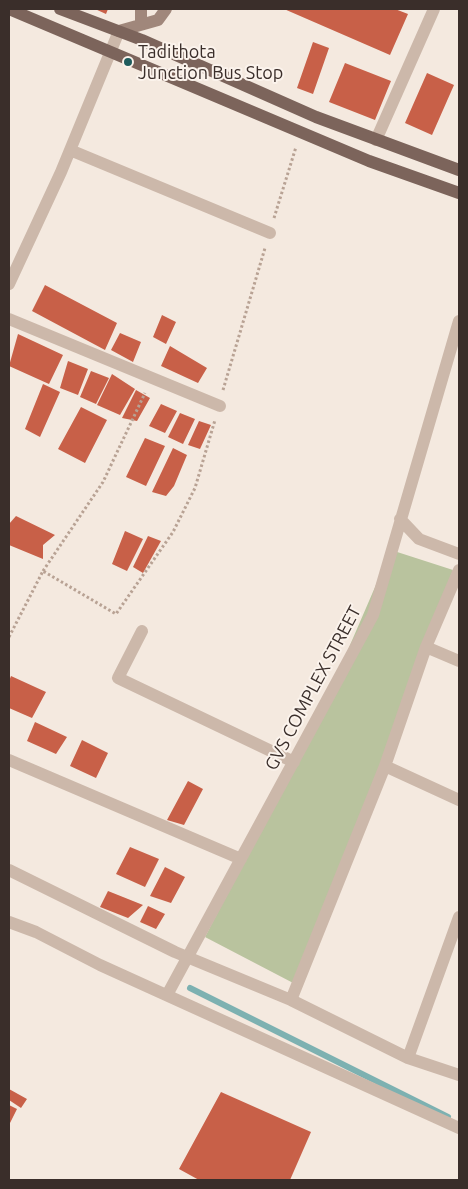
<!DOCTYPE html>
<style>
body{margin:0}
#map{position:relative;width:468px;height:1189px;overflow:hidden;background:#f4e9df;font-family:Ubuntu,sans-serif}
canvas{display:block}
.frame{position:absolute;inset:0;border:10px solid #3a2e2a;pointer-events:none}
</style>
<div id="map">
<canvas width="468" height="1189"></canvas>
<div class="frame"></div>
</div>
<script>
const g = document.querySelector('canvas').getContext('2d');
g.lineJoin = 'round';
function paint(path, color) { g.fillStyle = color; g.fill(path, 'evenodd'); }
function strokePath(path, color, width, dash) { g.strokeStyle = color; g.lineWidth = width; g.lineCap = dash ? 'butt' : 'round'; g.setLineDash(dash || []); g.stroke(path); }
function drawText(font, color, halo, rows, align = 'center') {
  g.font = font + ' Ubuntu,sans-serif'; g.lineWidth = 4; g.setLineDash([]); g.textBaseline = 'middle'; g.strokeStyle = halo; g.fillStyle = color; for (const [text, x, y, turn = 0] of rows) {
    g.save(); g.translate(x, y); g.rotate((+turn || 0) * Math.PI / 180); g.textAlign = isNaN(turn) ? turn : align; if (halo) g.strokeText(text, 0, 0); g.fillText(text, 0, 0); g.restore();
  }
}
const green = new Path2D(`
 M391,550L453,570L297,985L205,937L322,710Z`);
const stream = new Path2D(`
 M190,988L448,1117`);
const building = new Path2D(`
 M95,9H108L106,14Z
 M284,9H395L408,14L390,55Z
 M313,42L329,48L313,94L297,88Z
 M345,63L391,81L375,120L329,102Z
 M427,73L454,85L432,135L405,123Z
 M45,285L117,323L105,350L32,311Z
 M162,315L176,322L166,344L153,337Z
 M120,333L141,342L133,362L111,350Z
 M18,334L63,355L49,384L9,366Z
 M170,346L207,368L198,383L161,366Z
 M68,361L88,369L78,395L60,388Z
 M91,371L109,378L96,404L80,397Z
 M112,374L135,389L120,415L97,405Z
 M43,384L60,392L40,437L25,429Z
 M136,390L150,398L137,421L122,418Z
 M161,404L177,411L165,433L149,426Z
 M81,407L107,420L85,463L58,449Z
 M180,413L195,419L183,444L168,437Z
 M199,421L211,425L200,449L188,445Z
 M145,438L165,446L146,486L126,477Z
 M173,448L187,455L174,486L166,496L152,492Z
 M16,516L55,535L43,545V559L9,545V524Z
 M125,531L143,539L127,571L112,564Z
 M148,536L161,541L143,573L133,567Z
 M11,676L46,692L32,718L9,708V681Z
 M35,722L67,737L56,754L27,741Z
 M82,740L108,753L96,778L70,766Z
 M188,781L203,789L184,825L167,820Z
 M130,847L159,859L145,887L116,874Z
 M165,867L185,877L171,903L150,896Z
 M108,891L143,905L128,918L100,907Z
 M148,906L165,914L156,929L140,922Z
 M9,1089L27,1099L21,1108L9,1100Z
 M221,1092L311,1132L290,1180H199L179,1169Z
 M9,1105L17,1109L10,1123L9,1122Z`);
const path = new Path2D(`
 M274,218L296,147
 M223,390L265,248
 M43,571L103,482L145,393
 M9,637L43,571L116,614L173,532L195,488L215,420`);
const minor = new Path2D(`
 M376,140L434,9
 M70,150L270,233
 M9,284L61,172L119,31
 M9,319L220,406
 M400,519L419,539L459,554
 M142,631L118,678L294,762
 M426,647L459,661
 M9,760L241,859
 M385,766L459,800
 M9,870L175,952L291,1000L408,1058L459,1075
 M9,922L36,932L100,965L459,1128
 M167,995L373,615L459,321
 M291,1000L385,766L426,647L459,570
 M408,1058L459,917`);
const secondary = new Path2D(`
 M141,24V9
 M119,31L158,20L166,9`);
const primary = new Path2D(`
 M9,9L369,161L459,193
 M60,9L142,40L316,117L459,170`);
const markers = [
 [128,62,5,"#1e5c5d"]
];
const poiNames = [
 ["Tadithota",138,52],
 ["Junction Bus Stop",138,73]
];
const streetNames = [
 ["GVS COMPLEX STREET",313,688,-62]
];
paint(green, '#b9c39e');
strokePath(stream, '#7db1b1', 6);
paint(building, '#c86048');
strokePath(path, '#b8a294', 3, [2.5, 2.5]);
strokePath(minor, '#ccb8aa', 12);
strokePath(secondary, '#a0877b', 12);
strokePath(primary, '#7c645b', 12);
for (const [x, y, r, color] of markers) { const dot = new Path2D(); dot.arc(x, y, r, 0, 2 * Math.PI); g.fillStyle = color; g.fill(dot); strokePath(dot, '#fbf3ec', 2); }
drawText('18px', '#3a2e2a', '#fbf3ec', poiNames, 'left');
drawText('18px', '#3a2e2a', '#fbf3ec', streetNames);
</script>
